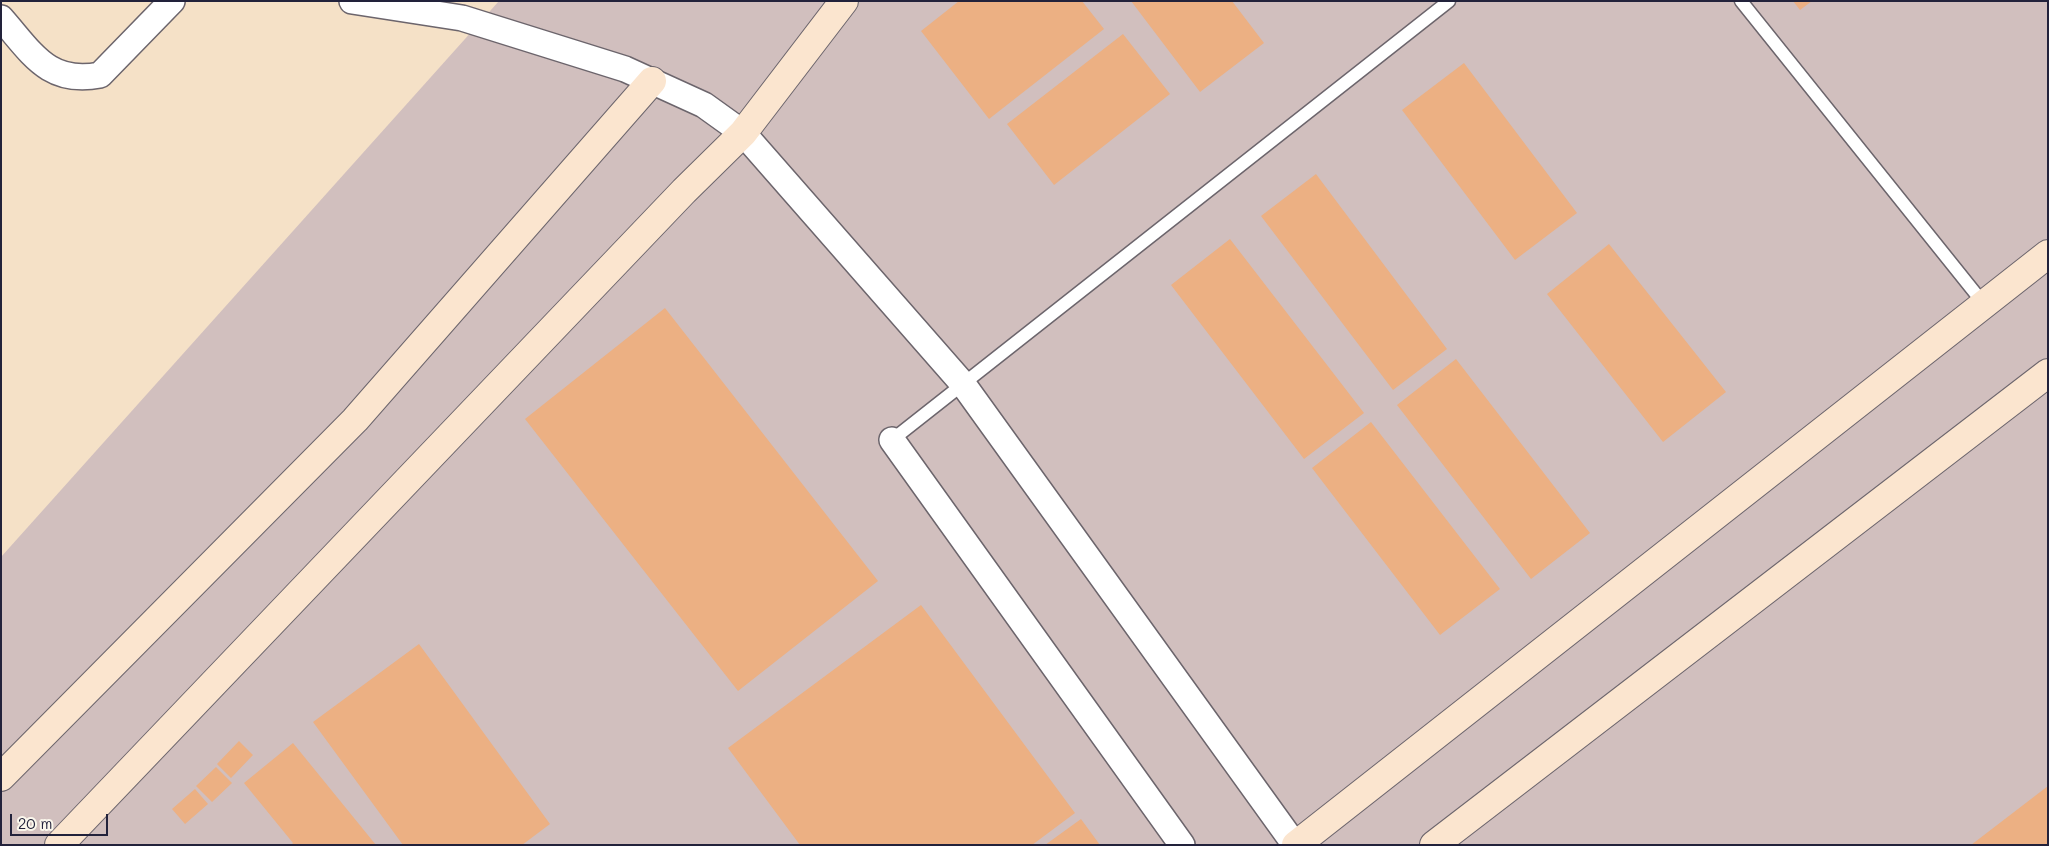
<!DOCTYPE html>
<style>
body{margin:0}
#map{position:relative;width:2049px;height:846px;overflow:hidden;background:#f5e1c7;font-family:Mali,sans-serif}
canvas{display:block}
.frame{position:absolute;inset:0;border:2px solid #22223b;pointer-events:none}
.scale{position:absolute;left:10px;top:814px;width:98px;height:22px;box-sizing:border-box;border:2px solid #22223b;border-top:0;padding-left:6px;font-size:15px;line-height:18px;white-space:nowrap;color:#22223b;-webkit-text-stroke:4px #fbf7ec;paint-order:stroke}
</style>
<div id="map">
<canvas width="2049" height="846"></canvas>
<div class="frame"></div>
<div class="scale">20 m</div>
</div>
<script>
const g = document.querySelector('canvas').getContext('2d');
g.lineJoin = 'round';
function paint(path, color) { g.fillStyle = color; g.fill(path, 'evenodd'); }
function strokePath(path, color, width, dash) { g.strokeStyle = color; g.lineWidth = width; g.lineCap = dash ? 'butt' : 'round'; g.setLineDash(dash || []); g.stroke(path); }
const industrial = new Path2D(`
 M499,1H2048V845H1V557Z`);
const building = new Path2D(`
 M959,1H1082L1104,29L989,119L921,31Z
 M1131,1H1232L1264,43L1200,92Z
 M1793,1H1812L1800,10Z
 M1123,34L1170,94L1054,185L1007,124Z
 M1464,63L1577,213L1515,260L1402,110Z
 M1316,174L1447,349L1393,390L1261,216Z
 M1230,239L1364,413L1304,459L1171,285Z
 M1609,244L1726,392L1663,442L1547,294Z
 M665,308L878,581L738,691L525,419Z
 M1456,359L1590,533L1531,579L1397,405Z
 M1371,422L1500,589L1440,635L1312,468Z
 M921,605L1075,813L1032,845H800L728,748Z
 M419,644L550,824L522,845H403L313,722Z
 M239,741L253,755L231,778L217,764Z
 M293,743L376,845H291L293,843L244,783Z
 M216,767L232,783L212,802L196,786Z
 M2048,786V845H1971Z
 M195,789L208,804L185,824L172,809Z
 M1081,819L1100,845H1045Z`);
const lane = new Path2D(`
 M1741,1L1984,304
 M892,440L1449,1`);
const street = new Path2D(`
 M352,1L462,18L625,69L704,105L743,133L963,384L1295,845
 M1,18C32,53 48,85 100,75L172,1
 M892,440L1182,845`);
const secondary = new Path2D(`
 M1,777L355,420L652,81
 M59,845L684,191L743,133L844,1
 M1296,845L2048,254
 M1434,845L2048,373`);
paint(industrial, '#d1bfbe');
paint(building, '#ecb083');
strokePath(lane, '#6c656c', 15);
strokePath(street, '#6c656c', 28);
strokePath(secondary, '#6c656c', 30);
strokePath(lane, '#fff', 12);
strokePath(street, '#fff', 25);
strokePath(secondary, '#fbe5cf', 28);
</script>
